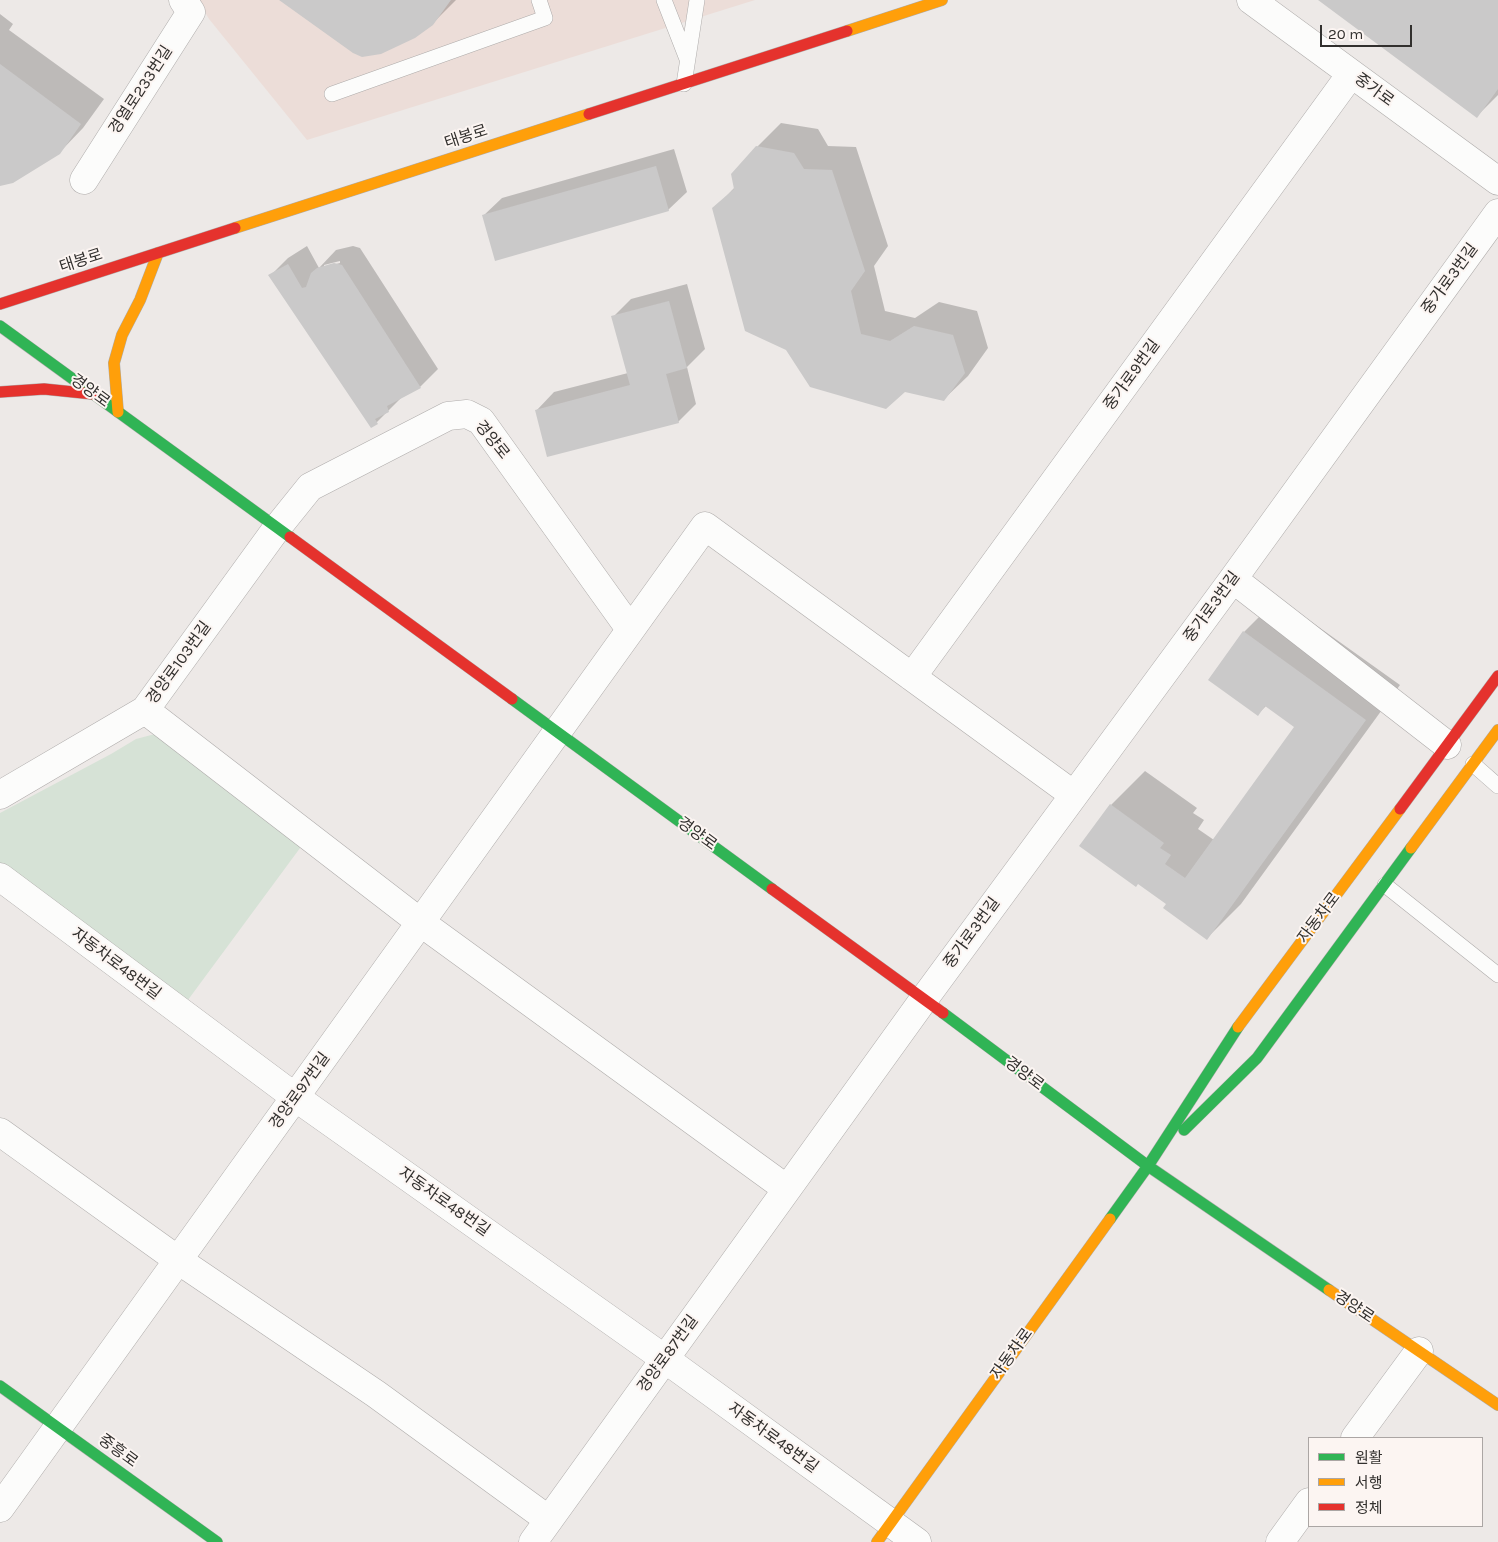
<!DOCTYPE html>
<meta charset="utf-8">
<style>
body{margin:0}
#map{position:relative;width:1498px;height:1542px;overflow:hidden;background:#ede9e7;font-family:Karla,"Noto Sans KR",sans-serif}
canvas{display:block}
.legend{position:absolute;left:1308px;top:1437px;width:175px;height:90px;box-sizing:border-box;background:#fcf5f2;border:1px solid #aba6a4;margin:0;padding:6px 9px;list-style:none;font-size:15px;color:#32302e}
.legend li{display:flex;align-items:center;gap:10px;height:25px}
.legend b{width:25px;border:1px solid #aba6a4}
.scale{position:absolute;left:1320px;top:25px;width:92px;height:22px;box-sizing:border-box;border:2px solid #32302e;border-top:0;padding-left:6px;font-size:15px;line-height:18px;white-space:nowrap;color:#32302e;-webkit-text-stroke:4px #fcf5f2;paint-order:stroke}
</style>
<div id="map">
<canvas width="1498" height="1542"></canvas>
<ul class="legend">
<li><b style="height:6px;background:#30b455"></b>원활</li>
<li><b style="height:6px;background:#ff9f0a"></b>서행</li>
<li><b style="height:6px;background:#e5322d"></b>정체</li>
</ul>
<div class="scale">20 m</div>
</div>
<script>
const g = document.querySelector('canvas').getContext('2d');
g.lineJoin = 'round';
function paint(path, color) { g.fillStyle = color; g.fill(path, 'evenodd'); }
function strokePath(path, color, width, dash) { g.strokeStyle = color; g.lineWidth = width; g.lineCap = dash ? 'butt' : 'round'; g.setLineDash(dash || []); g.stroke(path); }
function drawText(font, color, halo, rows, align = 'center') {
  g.font = font + ' Karla,"Noto Sans KR",sans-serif'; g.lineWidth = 4; g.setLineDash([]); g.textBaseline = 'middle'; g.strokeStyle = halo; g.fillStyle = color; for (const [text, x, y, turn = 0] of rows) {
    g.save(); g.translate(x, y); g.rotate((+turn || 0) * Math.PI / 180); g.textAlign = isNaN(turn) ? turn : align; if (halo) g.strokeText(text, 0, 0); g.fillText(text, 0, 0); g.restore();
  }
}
const medical = new Path2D(`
 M198,0H755L307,140L209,19Z`);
const green = new Path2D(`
 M155,734L303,844L185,1004L0,867V813L111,754L136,739Z`);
const shadow = new Path2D(`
 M281,0H456L432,24L415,37L381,53Z
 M1320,0H1498V95L1477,116Z
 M0,14L13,24L9,30L104,99L83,128L59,153L0,185Z
 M781,123L818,129L828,146L856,147L888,246L874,266L885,311L915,318L939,302L977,311L988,348L968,376L943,400L905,390L714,209L735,187L757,147Z
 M674,149L687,192L668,210L483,216L502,198Z
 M307,246L319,268L336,250L353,246L360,248L438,369L420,387L403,396L377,422L371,426L270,276L288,258ZM340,261V263L324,267V265Z
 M687,284L705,349L687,367L696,404L678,422L536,411L554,392L628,373L613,317L631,299Z
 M1278,598L1400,685L1241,904L1207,938L1167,904L1111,805L1145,771L1197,808L1193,813L1204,820L1198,829L1214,840L1296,726L1267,705L1258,714L1244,632Z`);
const building = new Path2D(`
 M279,0H451L433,25L415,38L381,54L362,57L353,53Z
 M1318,0H1498V89L1477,118Z
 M0,64L81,124L60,154L13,183L0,186Z
 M756,146L794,153L804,169L832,170L865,271L851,291L861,334L890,341L914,326L953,335L965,373L944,401L905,392L886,409L810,387L786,350L745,331L712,208L734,189L731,174Z
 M656,166L669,211L495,261L482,215Z
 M334,263L342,265L421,388L387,406L389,412L375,419L378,424L371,428L268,275L288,264L302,288L306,287L311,273L317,268Z
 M669,301L687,368L666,374L679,423L547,457L535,410L630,385L611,316Z
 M1243,631L1366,720L1207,940L1163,908L1166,904L1138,884L1136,887L1079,846L1110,804L1164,843L1160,848L1171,855L1165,864L1185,878L1294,727L1265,706L1258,716L1208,680Z`);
const lane = new Path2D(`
 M664,0L687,59
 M684,84L697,0
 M332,94L545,18L539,0
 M1473,764L1498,786
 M1385,885L1498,975`);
const street = new Path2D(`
 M1251,0L1498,181
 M84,180L191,12L183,0
 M1233,579L1447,745
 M912,677L1351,74
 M145,710L420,922L787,1189
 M0,795L145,710L277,528L310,487L448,416L467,414L481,421L630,629
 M0,877L295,1097L665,1359L917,1542
 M0,1132L178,1260L376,1394L549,1520
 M1355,1438L1419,1351
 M0,1508L705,526L1074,795
 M533,1542L924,999L1233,579L1498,213
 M1280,1542L1309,1502`);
const fast = new Path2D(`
 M0,326L290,537
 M512,699L772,889
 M943,1013L1148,1166L1329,1290
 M1184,1130L1257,1058L1411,848
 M1110,1219L1148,1166L1238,1027
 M0,1386L217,1542`);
const slow = new Path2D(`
 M847,31L942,0
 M235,228L589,114
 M118,412L114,363L122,335L140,300L158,253
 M1411,848L1498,730
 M1238,1027L1400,809
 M1329,1290L1498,1405
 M877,1542L1110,1219`);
const jam = new Path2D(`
 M589,114L847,31
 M0,304L235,228
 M0,392L44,389L93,394
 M290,537L512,699
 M1400,809L1498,676
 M772,889L943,1013`);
const streetNames = [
 ["경열로233번길",141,90,-57],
 ["중가로",1374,90,36],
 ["태봉로",466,137,-18],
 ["태봉로",81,261,-18],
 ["중가로3번길",1450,279,-54],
 ["중가로9번길",1132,375,-54],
 ["경양로",90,391,36],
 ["경양로",492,440,51],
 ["중가로3번길",1212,607,-54],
 ["경양로103번길",179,663,-54],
 ["경양로",697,834,36],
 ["자동차로",1319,918,-53],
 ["중가로3번길",972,933,-54],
 ["자동차로48번길",116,964,37],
 ["경양로",1024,1074,37],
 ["경양로97번길",300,1091,-54],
 ["자동차로48번길",444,1202,35],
 ["경양로",1354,1307,34],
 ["경양로87번길",668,1354,-54],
 ["자동차로",1012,1354,-54],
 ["자동차로48번길",773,1438,36],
 ["중흥로",118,1451,36]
];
paint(medical, '#ecddd8');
paint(green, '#d6e2d6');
paint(shadow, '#0003');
paint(building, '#cac9c9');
strokePath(lane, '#aeabaa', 16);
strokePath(street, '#aeabaa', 29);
strokePath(fast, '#aeabaa', 12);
strokePath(slow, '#aeabaa', 12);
strokePath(jam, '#aeabaa', 12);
strokePath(lane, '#fcfcfb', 15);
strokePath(street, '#fcfcfb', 28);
strokePath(fast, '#30b455', 11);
strokePath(slow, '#ff9f0a', 11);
strokePath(jam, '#e5322d', 11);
drawText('16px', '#32302e', '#fcf5f2', streetNames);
</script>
